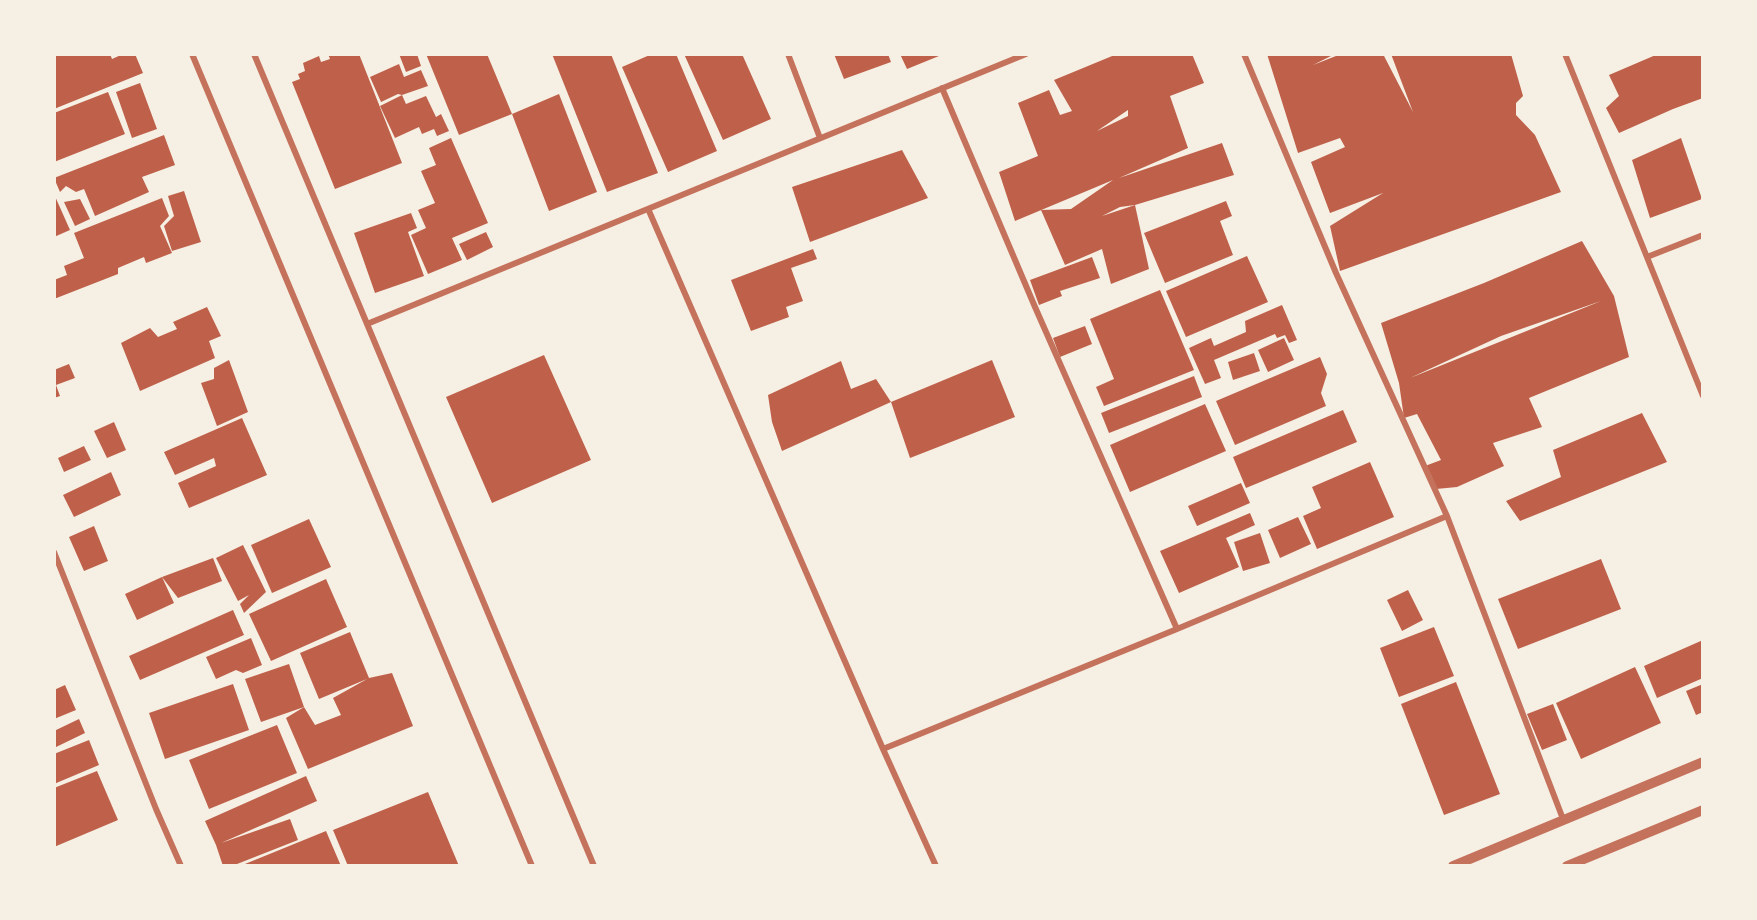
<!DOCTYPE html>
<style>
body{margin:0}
#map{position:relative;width:1757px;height:920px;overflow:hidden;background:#f6efe4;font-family:"PT Sans",sans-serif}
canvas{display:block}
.frame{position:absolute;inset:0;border:56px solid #f6efe4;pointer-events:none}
</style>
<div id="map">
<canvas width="1757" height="920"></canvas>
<div class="frame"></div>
</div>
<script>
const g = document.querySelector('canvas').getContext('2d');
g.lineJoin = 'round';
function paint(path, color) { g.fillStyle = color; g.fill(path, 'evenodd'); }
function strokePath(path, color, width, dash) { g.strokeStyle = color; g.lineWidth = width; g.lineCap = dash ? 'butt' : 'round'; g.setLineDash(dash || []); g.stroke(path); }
const building = new Path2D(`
 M54,54H110L112,59L123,54H135L143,73L54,109Z
 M328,54H359L402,163L335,189L292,82L300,79L298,74L305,71L303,63L319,56L321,62L330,59Z
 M399,54H417L421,66L406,72Z
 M426,54H487L512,114L459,135Z
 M552,54H611L658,173L607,192Z
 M652,54H676L717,151L668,172L622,67Z
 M684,54H742L771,119L723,140Z
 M834,54H888L891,62L844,79Z
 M900,54H938L939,56L907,69Z
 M1117,54H1192L1204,83L1170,96L1188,148L1119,178L1222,143L1234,175L1135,205L1120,207L1102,216L1135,205L1149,269L1111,284L1102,249L1065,265L1041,210L1071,209L1113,180L1015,221L999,172L1038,156L1018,103L1049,90L1060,115L1072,111L1054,80ZM1128,110V116L1097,131Z
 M1267,54H1335L1313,65L1341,54H1383L1413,112L1391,54H1511L1523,96L1516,103V115L1535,135L1561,192L1340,271L1330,226L1383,193L1330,213L1311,162L1345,147L1340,138L1298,153Z
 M1658,54H1703V98L1673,109L1619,133L1606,108L1619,96L1609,75Z
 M399,64L404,77L421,70L428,86L402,95L398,94L381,102L370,77Z
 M140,83L157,129L132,138L116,92Z
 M108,92L125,134L54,162V113Z
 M559,94L597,192L549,211L512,114Z
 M402,95L406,104L426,96L436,117L441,114L449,131L437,136L434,129L422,134L419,127L395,138L380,106Z
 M164,135L175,165L142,177L149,192L95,216L84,189L76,192L66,186L60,192L54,178Z
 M451,138L488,223L452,238L462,260L428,274L411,235L426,228L418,210L435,203L421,171L436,165L429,148Z
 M1681,138L1702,199L1650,218L1632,160Z
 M902,150L928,198L810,242L792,187Z
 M184,191L201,242L172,251L164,226L174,216L168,196Z
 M54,194L70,230L54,237Z
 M162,198L169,216L160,226L172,253L146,263L144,257L118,268V274L54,299V280L67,275L64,266L84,258L74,233Z
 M80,199L90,219L75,226L64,202Z
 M1226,201L1232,216L1220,221L1233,255L1165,283L1144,233Z
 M411,213L417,228L408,232L424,276L375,293L354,233Z
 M486,232L493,247L467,260L459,244Z
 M1582,241L1614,296L1629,357L1529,398L1542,427L1493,443L1504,466L1457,487L1436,489L1425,466L1441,460L1417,414L1404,418L1399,383L1381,323L1484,283ZM1601,301L1410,378L1501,336Z
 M813,249L817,259L791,268L803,301L786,307L789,317L751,331L731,280Z
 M1247,256L1268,302L1186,337L1166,291Z
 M1092,257L1100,278L1060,291L1062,296L1039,305L1030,280Z
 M1160,290L1194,370L1104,406L1096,387L1114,379L1090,319Z
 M1282,305L1297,340L1289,343L1285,335L1277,338L1275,334L1214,360L1221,378L1205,384L1189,348L1211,338L1214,346L1246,332L1245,321Z
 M207,307L221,336L209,341L215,358L140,391L121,343L150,328L158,337L177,329L173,322Z
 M1085,326L1092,344L1060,357L1053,338Z
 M1284,338L1294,360L1268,372L1258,350Z
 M1254,353L1260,371L1233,380L1228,362Z
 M544,355L591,460L492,503L446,397Z
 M1320,357L1327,374L1321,393L1326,406L1235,445L1216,401Z
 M229,360L248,412L217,426L201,383L214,379V368Z
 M992,360L1015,417L910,458L891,402Z
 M841,361L851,389L876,379L891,402L782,451L772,422L768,395Z
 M69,364L75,378L56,385L60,396L54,398V370Z
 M1194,376L1202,397L1109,433L1101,413Z
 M1205,404L1226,451L1130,492L1110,445Z
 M1343,410L1357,442L1246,488L1233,457Z
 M1642,413L1667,462L1520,521L1506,501L1561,477L1553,450Z
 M242,418L267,475L189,508L178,483L216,466L214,458L175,475L164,452Z
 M114,422L126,450L107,458L94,431Z
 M84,446L91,460L64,472L58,458Z
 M1370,462L1394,517L1317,549L1303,516L1321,508L1312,487Z
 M111,472L121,495L74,517L63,495Z
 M1241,483L1250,503L1197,526L1188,506Z
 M1250,513L1255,525L1226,538L1239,567L1179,593L1160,551Z
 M1298,517L1311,544L1280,558L1268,530Z
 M309,519L331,567L272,593L251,545Z
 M94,526L108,561L84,571L69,537Z
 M1260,533L1270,563L1243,571L1234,542Z
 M243,545L266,592L244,613L240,604L249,595L238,601L216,558Z
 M213,558L222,581L178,598L162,577L174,603L137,620L125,594L162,577Z
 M1601,559L1621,609L1518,649L1498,599Z
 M326,579L347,627L271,661L249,614Z
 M1408,590L1423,620L1402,631L1387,600Z
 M233,610L244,635L140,680L129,656Z
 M1434,627L1454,676L1399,697L1380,648Z
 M350,632L369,678L392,673L413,726L308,769L286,718L304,707L315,725L341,715L333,698L367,679L319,699L300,653Z
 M251,638L262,665L243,673L236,670L216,679L206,657Z
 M1703,640V678L1657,698L1644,666Z
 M289,664L304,707L261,722L245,679Z
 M1635,667L1661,723L1581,759L1556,703Z
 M1456,682L1500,794L1444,815L1401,704Z
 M233,684L249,730L165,759L149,713Z
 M1703,684V712L1696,715L1686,691Z
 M65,685L76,710L54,719V690Z
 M1553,704L1567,740L1542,750L1527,714Z
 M79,719L85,733L54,748V731Z
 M277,725L297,773L209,809L189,760Z
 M89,740L99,765L54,784V754Z
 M97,771L118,820L54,847V788Z
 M306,776L317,801L221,843L290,819L298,840L232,866H223L216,845L205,821Z
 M428,792L459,866H348L333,830Z
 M326,831L341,866H240L272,853Z`);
const minor = new Path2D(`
 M192,54L532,866
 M254,54L594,866
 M788,54L820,138
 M1244,54L1336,273L1447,516L1563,819
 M1565,54L1703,396
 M942,88L1035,307L1177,629
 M649,211L883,749L936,866
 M1647,257L1703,235
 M367,324C587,236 806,144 1026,54
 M54,552L156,809L181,866
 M883,749L1177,629L1447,516`);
const tertiary = new Path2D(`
 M1453,866L1703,762
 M1567,866L1703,810`);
paint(building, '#bf614a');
strokePath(minor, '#c5725c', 6);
strokePath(tertiary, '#c5725c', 10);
</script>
